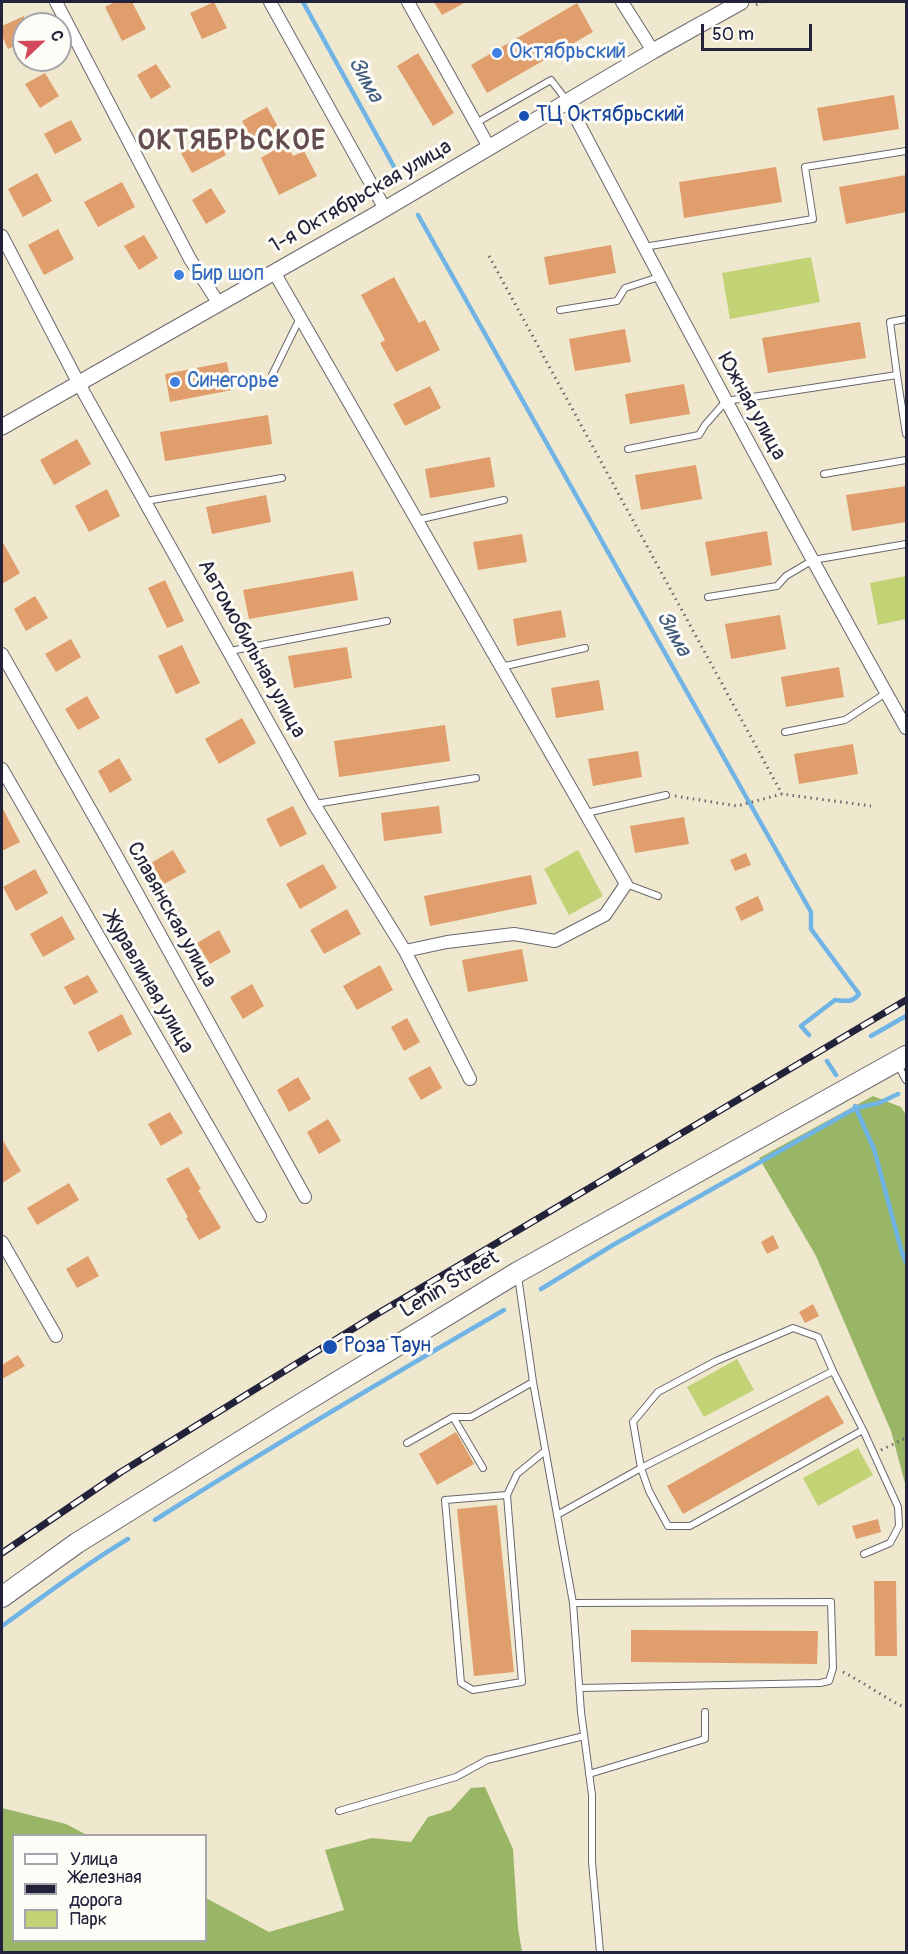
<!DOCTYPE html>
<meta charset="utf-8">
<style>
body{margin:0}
#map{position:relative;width:908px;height:1954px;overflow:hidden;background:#f0e8ce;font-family:Pangolin,sans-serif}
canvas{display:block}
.frame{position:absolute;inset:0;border:3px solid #22223b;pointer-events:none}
.legend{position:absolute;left:12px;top:1834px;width:195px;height:108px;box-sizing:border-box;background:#fdfcf7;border:2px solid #a5a5ac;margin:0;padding:8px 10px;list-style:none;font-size:18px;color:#22223b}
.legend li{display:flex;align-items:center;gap:12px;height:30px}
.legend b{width:30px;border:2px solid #a5a5ac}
.north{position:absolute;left:12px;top:12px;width:60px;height:60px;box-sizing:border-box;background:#fdfcf7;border:2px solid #a5a5ac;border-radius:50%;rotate:68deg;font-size:16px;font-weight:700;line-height:24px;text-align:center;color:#22223b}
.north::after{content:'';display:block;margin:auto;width:21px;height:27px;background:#d1495b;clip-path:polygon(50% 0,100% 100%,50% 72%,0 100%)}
.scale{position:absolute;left:701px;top:24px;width:111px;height:27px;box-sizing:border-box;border:3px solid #22223b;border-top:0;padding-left:8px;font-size:18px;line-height:21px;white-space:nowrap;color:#22223b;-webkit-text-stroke:4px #fdfcf7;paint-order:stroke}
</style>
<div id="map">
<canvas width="908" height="1954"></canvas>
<div class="frame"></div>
<ul class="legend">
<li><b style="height:8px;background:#fff"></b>Улица</li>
<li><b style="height:8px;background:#22223b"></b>Железная дорога</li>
<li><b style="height:16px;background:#c2d375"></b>Парк</li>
</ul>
<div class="north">С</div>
<div class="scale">50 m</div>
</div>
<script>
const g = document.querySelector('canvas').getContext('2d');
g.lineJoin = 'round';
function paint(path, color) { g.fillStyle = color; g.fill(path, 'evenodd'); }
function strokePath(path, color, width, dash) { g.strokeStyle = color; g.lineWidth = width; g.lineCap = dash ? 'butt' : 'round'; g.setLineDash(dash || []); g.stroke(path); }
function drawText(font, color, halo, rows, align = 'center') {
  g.font = font + ' Pangolin,sans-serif'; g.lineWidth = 6; g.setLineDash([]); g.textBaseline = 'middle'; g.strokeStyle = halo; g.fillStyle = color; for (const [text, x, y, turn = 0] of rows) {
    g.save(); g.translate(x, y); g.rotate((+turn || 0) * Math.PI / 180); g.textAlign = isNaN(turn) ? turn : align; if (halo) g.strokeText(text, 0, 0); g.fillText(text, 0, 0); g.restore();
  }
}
const green = new Path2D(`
 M811,257L820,302L730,319L722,273Z
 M906,576V619L878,625L870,583Z
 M578,850L603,896L569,915L544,869Z
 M737,1359L754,1390L704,1417L687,1387Z
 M858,1448L873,1475L818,1506L803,1478Z`);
const forest = new Path2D(`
 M873,1096L901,1107L906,1115V1487L891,1431L816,1256L759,1158Z
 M485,1787L513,1849L518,1928L522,1952H2V1808L66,1824L87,1835L14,1836V1940H206V1898L269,1932L344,1910L325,1850L372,1838L411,1842L428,1817L451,1810L471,1788Z`);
const stream = new Path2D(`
 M303,2L398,174
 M418,215L811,912V929L859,994C852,1003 846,1001 835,1000L801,1026L809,1035
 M871,1036L906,1016
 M827,1061L836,1075
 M855,1106L874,1149L902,1253L906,1262
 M541,1289L613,1245L856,1108L879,1103L898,1094
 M155,1520C270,1447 387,1378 504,1310
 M2,1626C44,1596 84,1565 128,1539`);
const building = new Path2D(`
 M115,2H132L146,29L122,41L105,7Z
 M214,2L227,28L202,39L190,13Z
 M434,2H466L442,15Z
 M577,3L593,32L487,93L471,65Z
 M24,16V42L8,49L2,36V26Z
 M418,53L454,113L433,126L397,66Z
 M156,64L171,87L151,99L137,75Z
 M45,73L59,96L40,108L25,84Z
 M894,95L899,129L823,141L817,108Z
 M267,107L278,127L253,141L242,121Z
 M71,120L82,140L55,154L44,134Z
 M215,135L226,155L192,173L181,153Z
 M286,143L293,156L304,151L317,176L279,195L261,158Z
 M776,167L782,202L684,218L679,182Z
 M37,173L52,201L23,217L8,189Z
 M906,175V212L846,224L839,187Z
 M122,182L135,207L98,227L84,202Z
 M211,188L226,212L206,224L192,200Z
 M58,229L74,259L44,275L28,245Z
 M144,235L158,258L139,270L124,246Z
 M611,245L616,273L549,285L544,257Z
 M394,277L419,323L425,320L440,350L396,372L380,343L385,340L361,295Z
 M860,322L866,358L768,373L762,338Z
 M625,329L631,362L575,371L569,339Z
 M227,362L232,390L170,402L165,374Z
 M684,384L690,414L630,424L625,394Z
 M430,386L441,408L405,426L393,404Z
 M268,415L272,444L165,461L160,432Z
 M77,439L91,464L54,485L40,460Z
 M490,457L495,487L430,498L425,469Z
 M696,465L702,499L641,510L635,475Z
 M906,486V522L852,531L846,495Z
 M107,489L120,516L89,532L75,506Z
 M266,495L271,522L212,534L206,507Z
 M767,531L772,565L711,576L705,542Z
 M522,534L527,562L478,570L473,542Z
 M2,541L20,573L2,584Z
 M353,571L358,600L249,619L243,590Z
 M165,580L184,621L167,628L148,588Z
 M35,596L48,618L26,631L14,609Z
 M561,610L566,637L517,646L513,619Z
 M780,615L786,649L731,659L725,624Z
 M71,639L81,657L56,672L45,654Z
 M182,645L200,683L176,694L158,656Z
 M347,647L352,678L294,688L288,656Z
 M839,667L844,697L786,707L781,677Z
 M599,680L604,710L556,718L551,688Z
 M87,696L100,718L78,730L65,709Z
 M242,718L256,743L219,764L205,739Z
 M445,725L450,761L339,777L334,741Z
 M853,744L858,774L799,784L794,754Z
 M638,751L642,777L593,786L588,759Z
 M119,758L132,780L110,793L98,771Z
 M293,806L307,834L280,847L266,819Z
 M439,806L442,833L384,841L381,813Z
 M2,807L20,842L2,851Z
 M684,817L689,844L635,853L630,826Z
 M173,850L186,872L164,884L151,863Z
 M746,853L751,865L735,871L730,860Z
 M323,864L337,888L300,909L286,884Z
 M35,869L48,893L16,911L3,887Z
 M531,875L537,904L430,926L424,896Z
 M758,896L764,910L741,921L735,907Z
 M347,909L361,934L324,954L310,930Z
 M62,916L75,939L43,957L30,934Z
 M219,930L231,952L210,964L197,943Z
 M522,949L528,981L468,992L462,960Z
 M380,965L393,990L357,1010L343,986Z
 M88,975L98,992L74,1005L64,987Z
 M252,984L264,1006L243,1019L230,997Z
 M122,1014L132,1034L98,1052L88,1032Z
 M407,1018L420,1042L404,1051L391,1027Z
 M430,1066L442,1088L421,1100L408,1078Z
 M298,1077L311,1099L289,1112L277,1090Z
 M170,1112L183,1133L161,1146L148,1124Z
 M328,1119L341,1141L319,1154L307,1132Z
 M2,1139L21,1171L2,1183Z
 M188,1167L201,1189L198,1190L221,1228L199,1240L186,1218L188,1217L166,1179Z
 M69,1183L79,1200L37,1225L27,1208Z
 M773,1235L779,1248L767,1254L761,1242Z
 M88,1256L99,1276L77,1288L66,1269Z
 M813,1304L819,1316L805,1323L799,1312Z
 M18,1355L25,1366L2,1379V1365Z
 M828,1395L844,1423L683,1514L667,1486Z
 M456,1432L474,1464L437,1485L419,1454Z
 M497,1505L514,1672L474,1676L457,1509Z
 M878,1519L881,1532L856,1539L852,1526Z
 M874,1581H896L897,1656H875Z
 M631,1630L818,1631L817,1664L631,1662Z`);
const path = new Path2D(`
 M756,5L762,2
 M489,256L782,794
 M675,796L737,806L782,794L871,806
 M881,1450L906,1438
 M843,1672C865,1683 884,1698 906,1708`);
const service = new Path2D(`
 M476,123L551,80L567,101
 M644,247L813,219L805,167L906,151
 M560,310L617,301L625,288L659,277
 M272,375L300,318
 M897,375L906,434
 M628,449L699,435L705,425L726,401L897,375L890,322L906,319
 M824,474L906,460
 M146,501L282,478
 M417,520L504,500
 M708,597L777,586L786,576L813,560L906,544
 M230,651L387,621
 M501,667L585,648
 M785,732L845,720L886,693
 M315,804L476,778
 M586,813L666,795
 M626,884L658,896
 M898,1065L906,1080
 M518,1276L533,1382L573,1603L581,1712L592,1795V1862L600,1952
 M793,1328L818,1337L833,1371L863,1430L690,1526H668L649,1491L641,1468L633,1422L658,1392L716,1361Z
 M453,1417L483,1468
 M863,1430L898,1507L899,1526L890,1543L864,1554
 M407,1443L453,1417H471L533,1382
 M507,1495L445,1500L461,1683L473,1690L522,1682L507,1495L517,1474L545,1451
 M557,1515L641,1468L833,1371
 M573,1603L831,1602L833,1668L829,1681L820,1683L580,1688
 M589,1774L705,1739V1712
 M339,1811L456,1777L487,1760L584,1736`);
const minor = new Path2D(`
 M56,2L190,259L219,304
 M270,2L385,209
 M408,2L489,147
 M622,2L653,51
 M567,101C678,312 789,521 906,728
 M2,236L79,384L314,804L405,951L470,1079
 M274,272L626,884L605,915L555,941L514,934L447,942L405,951
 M2,654L116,855L305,1197
 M2,769L260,1216
 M2,1242L56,1336`);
const tertiary = new Path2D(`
 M2,427L373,216L653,51L741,2`);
const primary = new Path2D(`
 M2,1597L77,1543L283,1415L518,1272L906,1056`);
const rail = new Path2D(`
 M2,1553L121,1472L377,1314L906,1000`);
const markers = [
 [497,53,6,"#3f7fe0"],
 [524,116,6,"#1a4fb4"],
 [179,275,6,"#3f7fe0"],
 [175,382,6,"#3f7fe0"],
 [330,1347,8,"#1a4fb4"]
];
const shopNames = [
 ["Октябрьский",509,53],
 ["Бир шоп",191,275],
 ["Синегорье",187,382]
];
const transitNames = [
 ["ТЦ Октябрьский",536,116],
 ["Роза Таун",344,1347]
];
const streetNames = [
 ["1-я Октябрьская улица",361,197,-30],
 ["Южная улица",751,407,61],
 ["Автомобильная улица",251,649,61],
 ["Славянская улица",171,915,61],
 ["Журавлиная улица",148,983,60],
 ["Lenin Street",450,1285,-31]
];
const waterNames = [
 ["Зима",365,80,61],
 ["Зима",673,634,61]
];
const districtNames = [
 ["ОКТЯБРЬСКОЕ",232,142]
];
paint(green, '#c2d375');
paint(forest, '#99b566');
strokePath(stream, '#70b4e6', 4.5);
paint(building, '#df9e6b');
strokePath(service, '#6a676e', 8);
strokePath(minor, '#6a676e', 14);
strokePath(tertiary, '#6a676e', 17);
strokePath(primary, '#6a676e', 22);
strokePath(path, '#6a676e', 3, [1.5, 4.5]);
strokePath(service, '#fff', 6);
strokePath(minor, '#fff', 12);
strokePath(tertiary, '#fff', 15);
strokePath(primary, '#fff', 20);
strokePath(rail, '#22223b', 7);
strokePath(rail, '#fdfcf7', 4.5, [14]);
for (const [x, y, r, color] of markers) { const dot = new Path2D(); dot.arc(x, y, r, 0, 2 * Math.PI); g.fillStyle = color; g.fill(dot); strokePath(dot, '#fdfcf7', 2); }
drawText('21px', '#366cbe', '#fdfcf7', shopNames, 'left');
drawText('21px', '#164399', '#fdfcf7', transitNames, 'left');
drawText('21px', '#22223b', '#fdfcf7', streetNames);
drawText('italic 22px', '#415c7f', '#fdfcf7', waterNames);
g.letterSpacing = '1.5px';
drawText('bold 27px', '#644d4c', '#fdfcf7', districtNames);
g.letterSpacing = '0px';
</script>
